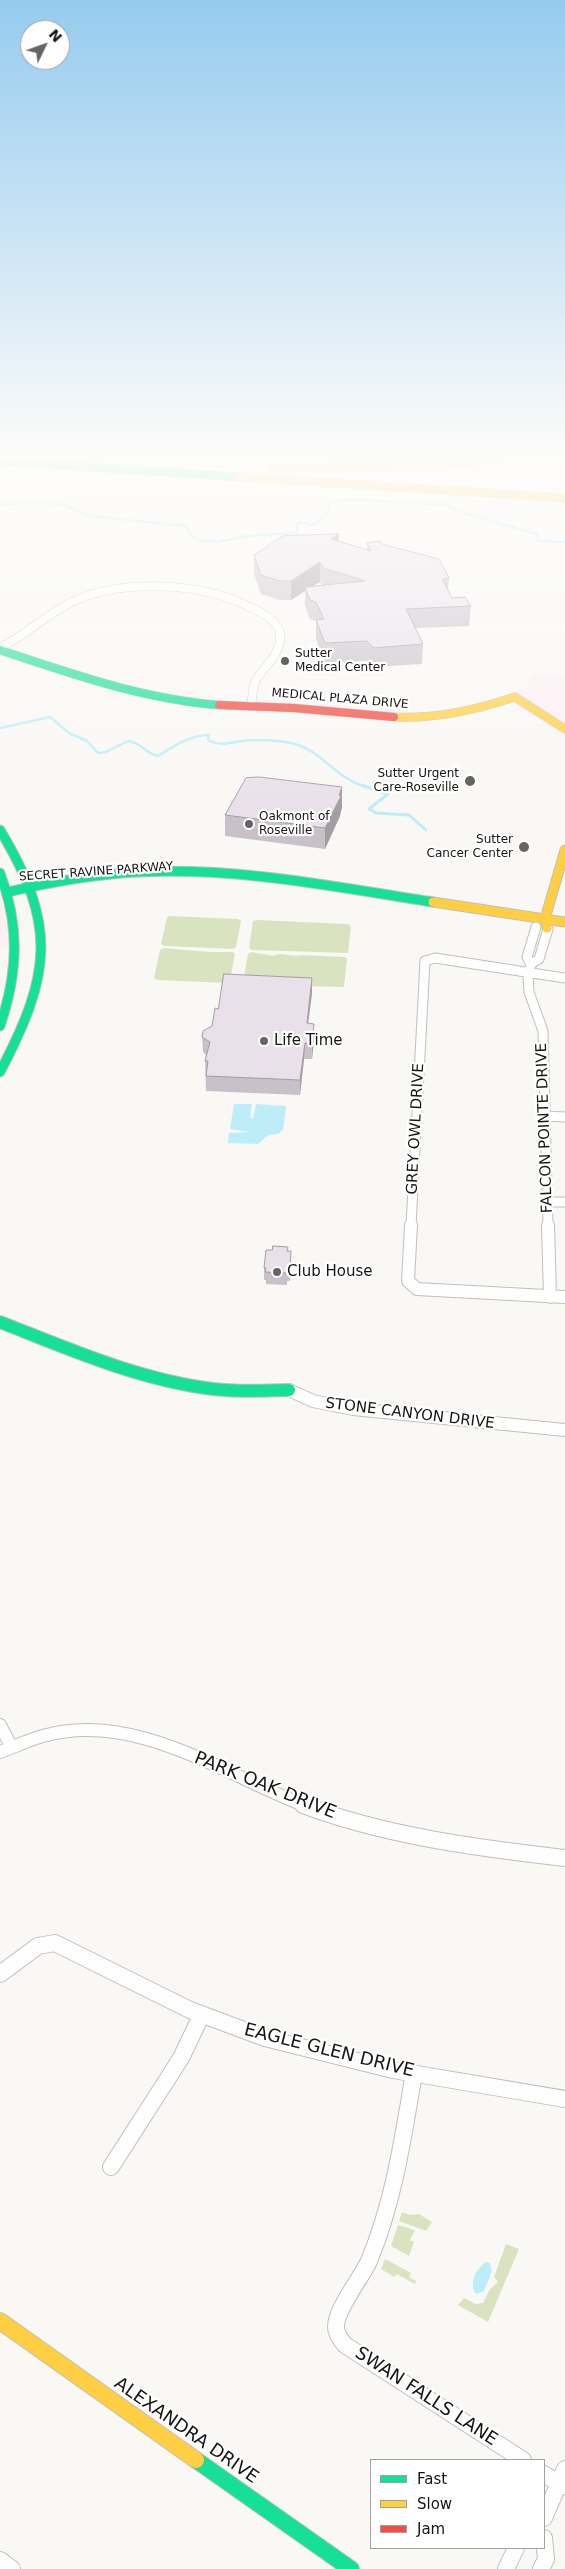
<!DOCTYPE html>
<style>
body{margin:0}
#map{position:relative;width:565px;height:2569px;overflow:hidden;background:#faf8f5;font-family:"DejaVu Sans",sans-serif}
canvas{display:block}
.legend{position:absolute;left:370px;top:2459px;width:175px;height:90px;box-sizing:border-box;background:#fff;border:1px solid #a2a1a1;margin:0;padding:6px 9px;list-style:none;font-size:15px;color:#171514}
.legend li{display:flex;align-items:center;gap:10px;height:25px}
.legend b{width:25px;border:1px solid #a2a1a1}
.north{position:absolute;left:20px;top:20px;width:50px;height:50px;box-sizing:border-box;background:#fff;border:1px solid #a2a1a1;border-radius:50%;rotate:48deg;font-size:14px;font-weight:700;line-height:20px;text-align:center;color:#171514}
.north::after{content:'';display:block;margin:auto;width:18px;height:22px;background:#666463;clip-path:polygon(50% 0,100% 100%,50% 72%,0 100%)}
</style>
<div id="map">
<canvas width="565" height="2569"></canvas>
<ul class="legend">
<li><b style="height:6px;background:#16e098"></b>Fast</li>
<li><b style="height:6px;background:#ffcf43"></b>Slow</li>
<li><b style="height:6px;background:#f24e42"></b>Jam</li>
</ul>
<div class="north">N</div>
</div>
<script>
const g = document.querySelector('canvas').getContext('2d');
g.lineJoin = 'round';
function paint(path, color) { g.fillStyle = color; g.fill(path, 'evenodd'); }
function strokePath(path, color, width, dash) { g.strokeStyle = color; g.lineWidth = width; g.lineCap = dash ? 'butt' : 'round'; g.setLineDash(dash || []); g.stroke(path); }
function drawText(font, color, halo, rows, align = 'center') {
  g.font = font + ' "DejaVu Sans",sans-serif'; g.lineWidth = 4.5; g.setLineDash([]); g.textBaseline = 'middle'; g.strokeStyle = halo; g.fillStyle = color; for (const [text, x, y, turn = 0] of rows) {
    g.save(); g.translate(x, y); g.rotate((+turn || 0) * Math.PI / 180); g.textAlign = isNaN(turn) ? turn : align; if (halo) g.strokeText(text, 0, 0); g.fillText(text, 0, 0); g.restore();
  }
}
const commercial = new Path2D(`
 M535,673L565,675V738L539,719L514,706L502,696L528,685Z
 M0,895L8,928V948H0Z`);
const green = new Path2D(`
 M170,916L238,919L241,921L236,947L233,949L164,946L161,944L167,917Z
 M257,920L348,924L351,926L348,953L252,950L249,948L253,921Z
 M163,948L210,952H232L235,953L230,981L227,983L157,980L154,978L160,950Z
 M251,952L273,956C282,951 293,958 301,955L344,957L347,958L344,987L296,986L243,982L248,954Z
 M402,2212L410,2215L419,2214L432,2222L426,2231L399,2221Z
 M398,2225L415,2230L410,2240L414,2242L409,2256L391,2246Z
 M506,2244L519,2249L488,2322L458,2305L464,2298L475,2304L483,2303L490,2289L498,2282L494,2277Z
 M385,2259L411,2273L409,2277L416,2281L415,2284L397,2274L394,2277L381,2269Z`);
const water = new Path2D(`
 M234,1104H252L250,1117L253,1119L256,1104L286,1106L283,1130L278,1134L268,1135L258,1144L228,1143L229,1133L249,1132L230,1129Z
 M486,2262L490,2263L492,2271L484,2291L476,2294C468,2282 477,2268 486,2262Z`);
const streamFar1 = new Path2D(`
 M0,505L37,502L64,505L89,516L187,526L189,533L198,540L217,542L247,536L297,533V524L301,522L313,525L328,514L330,504L346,499L446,505L467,514L537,534L538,541L565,542
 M0,728L50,717L69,733L87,741L98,753L106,752L128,741C141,742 146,754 158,756C174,746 190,735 209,735L208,740C223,748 233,741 249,740C264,740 280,740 295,744C322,751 335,778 366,787`);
const stream = new Path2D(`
 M361,785L388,794L369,809L376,813L409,815L426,830`);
const streetFar3 = new Path2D(`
 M0,648C25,635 45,616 70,603C117,579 197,582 243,604C256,610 278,618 280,634C282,654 265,665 256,680C252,688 253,697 251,706`);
const streetFar2 = new Path2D(`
 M548,929L539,959L531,964L528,975L529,992L543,1031L548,1226
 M531,964L527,957L536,927
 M545,1116L565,1117
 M547,1202H565
 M411,1226L425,961L435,958L565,978`);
const streetFar1 = new Path2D(`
 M411,1225L408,1281L417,1289L565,1297
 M548,1225L550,1297
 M289,1390L313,1401L353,1409L565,1430
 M0,1725L11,1746
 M0,1752C14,1747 28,1740 43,1736C134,1710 225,1775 306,1806`);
const street = new Path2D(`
 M303,1805C386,1836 477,1848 565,1858
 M0,1974L38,1946L55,1943L190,2010L265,2038L393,2070L565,2099
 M414,2073C403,2138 394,2201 369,2261C361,2279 330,2316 337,2332C338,2337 342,2341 345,2345L523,2460
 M111,2167L181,2058L202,2014
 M544,2474L563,2486
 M544,2518L565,2469
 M0,2560L12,2569
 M506,2569L516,2548
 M541,2569L546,2559L544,2538`);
const fastFar3 = new Path2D(`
 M0,461L240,477
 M0,650C72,674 143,699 219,705`);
const fastFar2 = new Path2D(`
 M0,830C58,926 51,975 0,1072
 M0,873C20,926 18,973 0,1026
 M8,892C51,882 94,874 139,872C238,867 336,887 433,902`);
const fastFar1 = new Path2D(`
 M0,1322C69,1349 139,1380 213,1389C238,1392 264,1391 289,1390`);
const fast = new Path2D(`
 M196,2460L351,2569`);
const slowFar2 = new Path2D(`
 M272,468L421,467L471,462L520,452
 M240,477L565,498
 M394,717C436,719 475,710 515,697L565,729`);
const slowFar1 = new Path2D(`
 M433,902L565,922
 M547,928L545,919L565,850`);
const slow = new Path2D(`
 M0,2321L196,2460`);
const jam = new Path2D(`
 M219,705L294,708L394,717`);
const wall = new Path2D(`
 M339,534V541L367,550V543L382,544L449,578L448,591L452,598L471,606L469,626L415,628L423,644L422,664L374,667L367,661L325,663L316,639V621L310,619L305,606V591L291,600H280L261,594L254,574V555ZM320,582L322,585L313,586Z
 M342,808L341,811L340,816L325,849L225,836V815Z
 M312,978V993L308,1024H314V1039L312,1059H304L300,1095L206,1091L205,1061L206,1055L203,1052L202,1037L212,1026L218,1009Z
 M288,1251L291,1263L290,1281H287V1285L266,1284V1280H264V1268Z`);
const shadedWall = new Path2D(`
 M339,534L338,553L331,539Z
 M320,562V582L306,590L305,587V591L291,600V581Z
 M342,787V808L341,811L340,816L325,849V828Z
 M312,978V993L306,1039L307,1023Z
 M314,1024V1039L312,1059V1044Z
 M305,1043L304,1059L300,1095V1080Z
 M291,1251V1263L290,1281V1269Z`);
const building = new Path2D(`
 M339,534L331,539L371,551L367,543L380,541L382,544L439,559L449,578L442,579L452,598L465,597L471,606L406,609L423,644L374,648L367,641L325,643L316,620L324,619L316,602L310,600L305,587L365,581L323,568L320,562L291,581H280L261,575L254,555L283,536Z
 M259,777L342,787L339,795L341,796L325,828L225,815L246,778Z
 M224,974L312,978L307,1023L314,1024L312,1044L305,1043L300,1080L206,1076L208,1061H205L210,1042L202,1037L203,1031L212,1026L215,1008L218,1009Z
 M273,1246L288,1247L287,1251H291L290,1269H287V1273L265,1272L266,1268H264L266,1250H272Z`);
const markers = [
 [285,661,5,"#666463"],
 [470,781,6,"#666463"],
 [249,824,5,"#666463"],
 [524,847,6,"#666463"],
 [264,1041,5,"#666463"],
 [277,1272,5,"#666463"]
];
const farPoinames = [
 ["Sutter",295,654],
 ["Medical Center",295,668],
 ["Sutter Urgent",459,774,"right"],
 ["Care-Roseville",459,788,"right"],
 ["Oakmont of",259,817],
 ["Roseville",259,831],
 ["Sutter",513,840,"right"],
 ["Cancer Center",513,854,"right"]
];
const farStreetnames = [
 ["MEDICAL PLAZA DRIVE",340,699,5],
 ["SECRET RAVINE PARKWAY",96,872,-4]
];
const poiNames = [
 ["Life Time",274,1041],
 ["Club House",287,1272]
];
const streetNames = [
 ["FALCON POINTE DRIVE",545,1128,-92],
 ["GREY OWL DRIVE",416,1129,-87],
 ["STONE CANYON DRIVE",410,1414,7]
];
const nearStreetnames = [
 ["PARK OAK DRIVE",265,1786,22],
 ["EAGLE GLEN DRIVE",329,2051,14],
 ["SWAN FALLS LANE",426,2397,33],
 ["ALEXANDRA DRIVE",186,2431,35]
];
paint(commercial, '#fdeff4');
paint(green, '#dae3bf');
paint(water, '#bcedf9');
strokePath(streamFar1, '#bcedf9', 2.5);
strokePath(stream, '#bcedf9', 3);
strokePath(streetFar3, '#c1bfbd', 9);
strokePath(streetFar2, '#c1bfbd', 11);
strokePath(streetFar1, '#c1bfbd', 14);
strokePath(street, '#c1bfbd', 18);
strokePath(fastFar3, '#c1bfbd', 9);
strokePath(fastFar2, '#c1bfbd', 11);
strokePath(fastFar1, '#c1bfbd', 14);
strokePath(fast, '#c1bfbd', 18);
strokePath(slowFar2, '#c1bfbd', 9);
strokePath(slowFar1, '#c1bfbd', 11);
strokePath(slow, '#c1bfbd', 18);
strokePath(jam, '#c1bfbd', 9);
strokePath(streetFar3, '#fefefe', 8);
strokePath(streetFar2, '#fefefe', 9);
strokePath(streetFar1, '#fefefe', 12);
strokePath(street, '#fefefe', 16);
strokePath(fastFar3, '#16e098', 8);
strokePath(fastFar2, '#16e098', 9);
strokePath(fastFar1, '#16e098', 12);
strokePath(fast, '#16e098', 16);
strokePath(slowFar2, '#ffcf43', 8);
strokePath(slowFar1, '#ffcf43', 9);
strokePath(slow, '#ffcf43', 16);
strokePath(jam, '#f24e42', 8);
paint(wall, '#c9c1ca');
paint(shadedWall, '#a49da4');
paint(building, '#eae0eb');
strokePath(building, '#a49da4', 1);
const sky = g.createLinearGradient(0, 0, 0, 812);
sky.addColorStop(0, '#96cbef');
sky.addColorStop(0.56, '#fdfcfa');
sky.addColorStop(1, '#fdfcfa00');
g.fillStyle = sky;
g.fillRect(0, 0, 565, 812);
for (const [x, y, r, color] of markers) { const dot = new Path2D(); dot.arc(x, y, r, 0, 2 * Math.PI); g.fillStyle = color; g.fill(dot); strokePath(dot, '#fff', 2); }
drawText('12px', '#171514', '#fff', farPoinames, 'left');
drawText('12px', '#171514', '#fff', farStreetnames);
drawText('15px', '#171514', '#fff', poiNames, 'left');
drawText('15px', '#171514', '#fff', streetNames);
drawText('18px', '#171514', '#fff', nearStreetnames);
</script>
